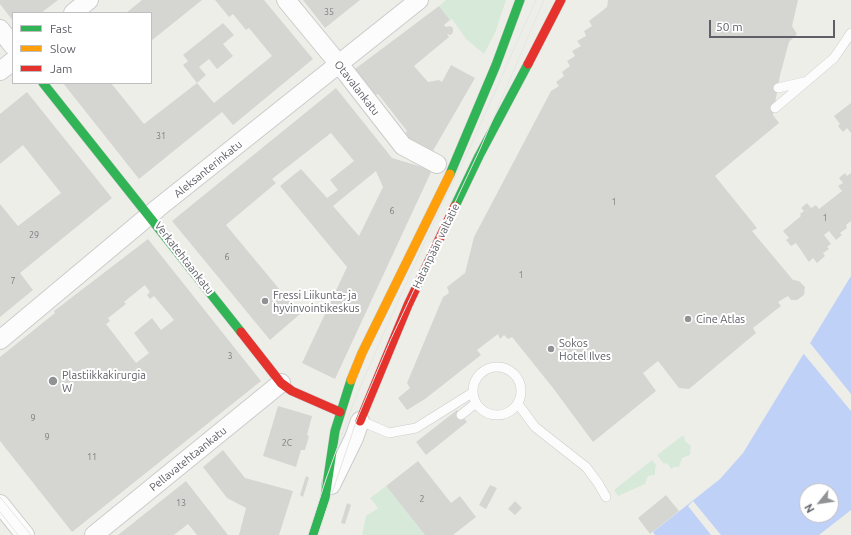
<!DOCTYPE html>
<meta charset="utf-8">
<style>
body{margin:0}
#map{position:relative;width:851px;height:535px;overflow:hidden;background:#eeeee9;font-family:Ubuntu,sans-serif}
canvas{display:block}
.legend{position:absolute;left:12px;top:12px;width:140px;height:72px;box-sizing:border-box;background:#fff;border:1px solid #bfbfc2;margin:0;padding:5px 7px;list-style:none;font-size:12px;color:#5f6067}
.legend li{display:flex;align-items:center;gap:8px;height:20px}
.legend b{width:20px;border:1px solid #bfbfc2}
.north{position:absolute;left:799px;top:483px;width:40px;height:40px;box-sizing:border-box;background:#fff;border:1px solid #bfbfc2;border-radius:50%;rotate:240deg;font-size:11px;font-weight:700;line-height:16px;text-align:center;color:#5f6067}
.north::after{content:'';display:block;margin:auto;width:14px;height:18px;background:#919294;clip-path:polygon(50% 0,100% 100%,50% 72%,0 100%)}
.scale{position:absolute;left:709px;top:20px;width:126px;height:18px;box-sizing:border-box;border:2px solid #5f6067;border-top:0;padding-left:5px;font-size:12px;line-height:14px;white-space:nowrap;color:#5f6067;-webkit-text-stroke:3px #fff;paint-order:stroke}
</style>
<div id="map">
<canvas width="851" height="535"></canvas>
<ul class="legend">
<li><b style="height:5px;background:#30b455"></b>Fast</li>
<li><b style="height:5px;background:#ff9f0a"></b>Slow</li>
<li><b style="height:5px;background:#e5322d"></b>Jam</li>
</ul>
<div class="north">N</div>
<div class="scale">50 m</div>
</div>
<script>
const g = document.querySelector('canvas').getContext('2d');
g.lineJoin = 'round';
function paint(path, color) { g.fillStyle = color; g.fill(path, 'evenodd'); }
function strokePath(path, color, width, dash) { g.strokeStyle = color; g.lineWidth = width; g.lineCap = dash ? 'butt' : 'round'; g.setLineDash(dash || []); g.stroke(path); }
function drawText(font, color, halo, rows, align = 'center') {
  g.font = font + ' Ubuntu,sans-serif'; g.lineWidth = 4; g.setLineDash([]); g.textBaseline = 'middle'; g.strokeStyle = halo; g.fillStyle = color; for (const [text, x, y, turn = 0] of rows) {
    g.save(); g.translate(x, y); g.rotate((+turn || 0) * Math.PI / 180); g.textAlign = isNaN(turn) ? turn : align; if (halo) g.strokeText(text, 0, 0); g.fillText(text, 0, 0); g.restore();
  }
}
const green = new Path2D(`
 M446,0H506L495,33L484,54L466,39L452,19L450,20L439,6Z
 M682,436H684L685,441L691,446L690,455L682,458L679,467H674L671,469L668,464L663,463L657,455Z
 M652,460L657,466L655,468V475L648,476L645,484L618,496L614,490Z
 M386,486L425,535H362L366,516L378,508L370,498Z`);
const water = new Path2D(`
 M851,276V510L819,535H655L653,532L720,479L743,453ZM807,491H831V515H807Z`);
const pier = new Path2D(`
 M810,343L851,394V411L803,353Z
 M693,501L721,535H711L688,506Z`);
const building = new Path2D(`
 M0,0H58L41,13H13V21L0,4Z
 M142,0H202L151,41V13H126Z
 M215,0H264L313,59L233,125L222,112L139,179L63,83H111L144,124L197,83L183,65L188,61L183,55L223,23L234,35L223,44L233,56L217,69L209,59L199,67L206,75L197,83L214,103L272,56L249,28L246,30L233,14L229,17Z
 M303,0H360L325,28Z
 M608,0H798L792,26L797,34L789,42L780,75L773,115L779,123L715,176L757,228L752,231L793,280L799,281L805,287L804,295L797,300H791L788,296L778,302L781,306L753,328L756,333L689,389L679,388L658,361L643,373L656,391L593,442L553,388L512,337L508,339L504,335L500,339L498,334L477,350L481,355L425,399L407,410L398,398L410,388L407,383L443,297L449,293L447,287L465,273L474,237L551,91L559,86L556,82L564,76L562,72L570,66L567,61L575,56L572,51L581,46L577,41L586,36L584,31L592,26L589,21L607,7Z
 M439,6L450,20L444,25L446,27L450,26L453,28V32L451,35L447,34L449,37L414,66L428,82L439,80L442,82L451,65L475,78L430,156L401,141L407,131L378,94L376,95L355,69Z
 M336,88L392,158L432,170L335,379L302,363L347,267L280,186L301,169L327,198L338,190L330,180L354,161L331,133L272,179L276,183L226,225L300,314L270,340L172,221ZM376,171L383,187L359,236L333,206Z
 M27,92L112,198L20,273L33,290L0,317V204L18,226L61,193L23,145L0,164V114Z
 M851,103V133L847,128L843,132L838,126L840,124L834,116Z
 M845,173L847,176L851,173V221L846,225L847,228L840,233L842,235L836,240L829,231L824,235L831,244L827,247L829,249L823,253L825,256L817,263L813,258L809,262L796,243L791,246L786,240L789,238L783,231L801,216L800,214L804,211L801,208L807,203L811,208L816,205L819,209L842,191L838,186L843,183L839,178Z
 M148,239L261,381L72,532L0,441V357L55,313L54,311ZM145,285L150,292L147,295L150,299L154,296L174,320L161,330L152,318L134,333L149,353L136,363L106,324L110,321L108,318L126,304L124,302Z
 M278,406L312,416L307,435L309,436L305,450H301L296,467L263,456Z
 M457,410L467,422L426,455L416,442Z
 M223,450L245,478L293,491L279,535H239L246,508L227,498L203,467Z
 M418,461L451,503L460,496L476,517L453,535H425L386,486Z
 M306,476L309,478L303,497L300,495Z
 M186,481L228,535H197L188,524L174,535H118Z
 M490,485L497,488L486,509L479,505Z
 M666,495L679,511L650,534L638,518Z
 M515,501L522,508L515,515L508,509Z
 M347,503L351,505L345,524L341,523Z`);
const lane = new Path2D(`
 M778,88L804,82
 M775,108L834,58L851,33
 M473 391a24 24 0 1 1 48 0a24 24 0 1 1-48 0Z
 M518,404L535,427L586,467L598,483L606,497
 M461,415L476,403
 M359,420L389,433L416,428L472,393`);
const street = new Path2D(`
 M286,0L347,74L403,146L437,164
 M73,13L89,0
 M0,29L13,46
 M0,71L13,61
 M0,340L158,208L419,0
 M331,485L354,438L360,421
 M0,504L25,535
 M94,535L281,383`);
const fast = new Path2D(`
 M43,83L241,332
 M450,174L496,65L520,0
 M455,206L479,156L528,64
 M313,535L325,498L335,431L351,380`);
const slow = new Path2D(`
 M351,380L362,353L450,174`);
const jam = new Path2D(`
 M528,64L561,0
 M241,332L281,383L292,391L340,412
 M360,421L408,305L455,206`);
const tram = new Path2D(`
 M0,497L31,535
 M0,512L18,535
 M308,535L326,479L353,404L382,337L442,204L471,145L536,0
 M318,535L357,419L390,341L480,149L544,0`);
const markers = [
 [265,301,4,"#919294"],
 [688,319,4,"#919294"],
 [551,349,4,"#919294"],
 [53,381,5,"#919294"]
];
const numberNames = [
 ["35",329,12],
 ["31",161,136],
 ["1",614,202],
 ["6",392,211],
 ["1",825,218],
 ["29",34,235],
 ["6",227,257],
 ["1",521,275],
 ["7",13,281],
 ["3",230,356],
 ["9",33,418],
 ["9",47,437],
 ["2C",287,443],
 ["11",92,457],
 ["2",422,499],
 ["13",181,503]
];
const streetNames = [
 ["Otavalankatu",357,88,52],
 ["Aleksanterinkatu",208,169,-39],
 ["Hatanpään valtatie",436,246,-64],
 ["Verkatehtaankatu",184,258,52],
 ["Pellavatehtaankatu",188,459,-39]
];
const poiNames = [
 ["Fressi Liikunta- ja",273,295],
 ["hyvinvointikeskus",273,308],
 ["Cine Atlas",696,319],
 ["Sokos",559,343],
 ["Hotel Ilves",559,356],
 ["Plastiikkakirurgia",62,375],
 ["W",62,388]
];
paint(green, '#d7eada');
paint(water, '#bfd1f7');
paint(pier, '#eeeee9');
paint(building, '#d5d5d2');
strokePath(lane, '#cbcbcb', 10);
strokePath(street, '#cbcbcb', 20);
strokePath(fast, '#ccc', 10);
strokePath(slow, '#ccc', 10);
strokePath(jam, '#ccc', 10);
strokePath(lane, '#fcfcfc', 9);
strokePath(street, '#fcfcfc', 18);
strokePath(fast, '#30b455', 9);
strokePath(slow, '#ff9f0a', 9);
strokePath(jam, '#e5322d', 9);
strokePath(tram, '#e5e5e4', 1);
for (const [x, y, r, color] of markers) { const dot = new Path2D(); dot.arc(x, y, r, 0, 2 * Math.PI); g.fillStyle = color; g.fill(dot); strokePath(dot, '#fff', 1.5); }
drawText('9px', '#7e7e83', null, numberNames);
drawText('11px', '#5f6067', '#fff', streetNames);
drawText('11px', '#5f6067', '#fff', poiNames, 'left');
</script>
